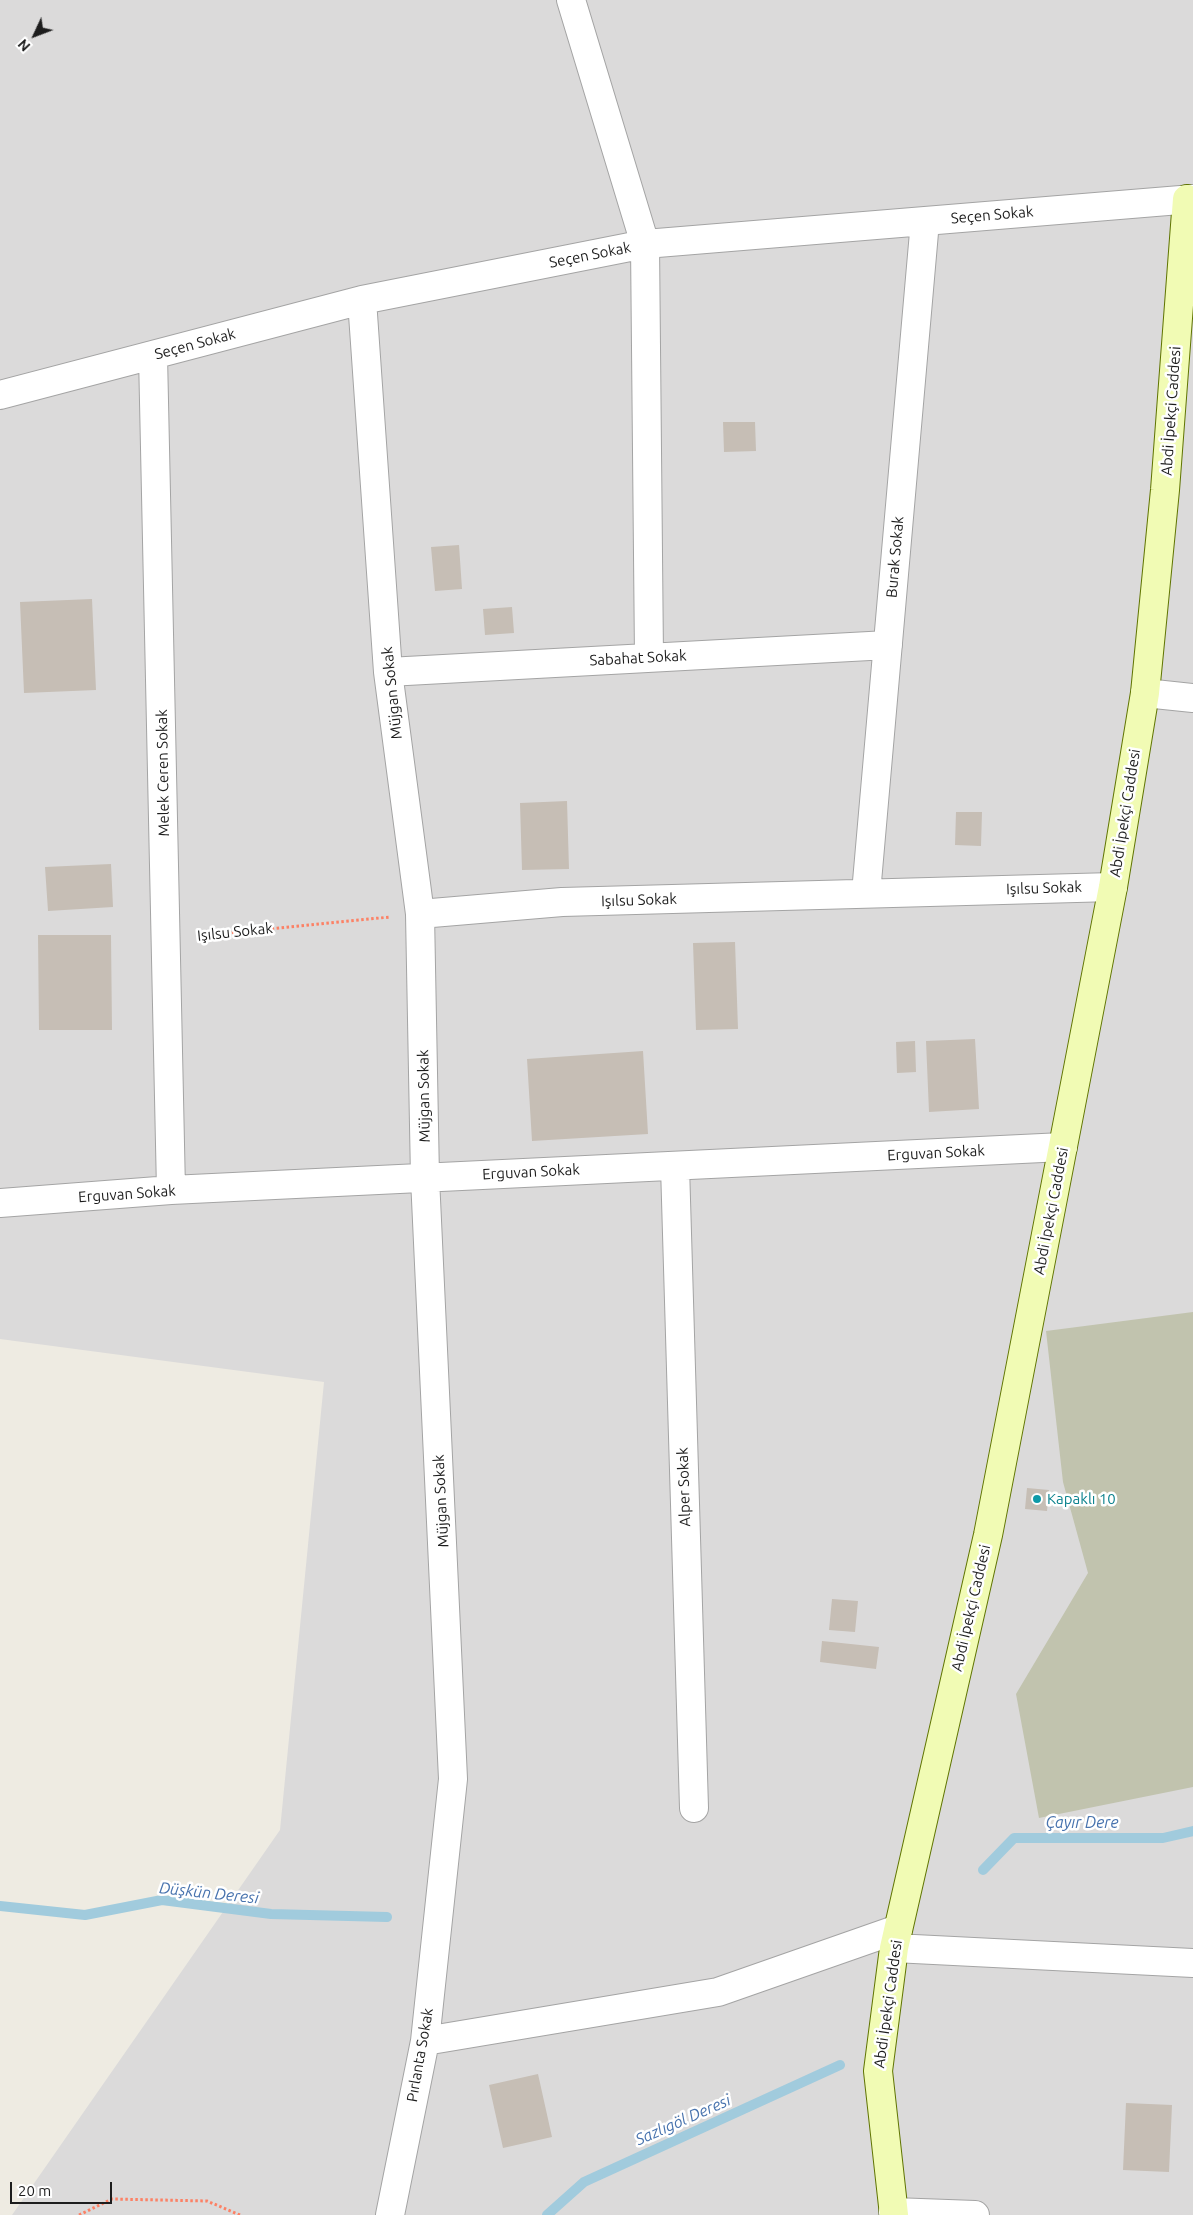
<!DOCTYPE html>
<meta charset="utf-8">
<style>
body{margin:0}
#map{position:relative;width:1193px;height:2215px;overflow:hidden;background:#eeebe2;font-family:Ubuntu,sans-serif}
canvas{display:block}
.north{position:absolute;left:10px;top:10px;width:50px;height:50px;-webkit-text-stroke:4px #fff;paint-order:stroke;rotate:227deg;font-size:14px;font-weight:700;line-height:20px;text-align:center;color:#1d1d1d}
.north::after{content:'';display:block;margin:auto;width:18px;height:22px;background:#1d1d1d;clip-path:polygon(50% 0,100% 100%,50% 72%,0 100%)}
.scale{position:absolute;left:10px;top:2182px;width:102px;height:22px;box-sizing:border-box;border:2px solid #1d1d1d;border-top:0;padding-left:6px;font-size:15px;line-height:18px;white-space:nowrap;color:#1d1d1d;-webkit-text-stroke:4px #fff;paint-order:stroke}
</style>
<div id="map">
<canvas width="1193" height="2215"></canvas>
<div class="north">N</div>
<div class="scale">20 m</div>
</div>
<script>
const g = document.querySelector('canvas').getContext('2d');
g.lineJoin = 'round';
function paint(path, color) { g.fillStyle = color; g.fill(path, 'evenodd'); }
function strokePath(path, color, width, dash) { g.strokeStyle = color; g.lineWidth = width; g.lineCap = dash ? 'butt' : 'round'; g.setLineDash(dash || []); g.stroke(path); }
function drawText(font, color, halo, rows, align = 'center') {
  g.font = font + ' Ubuntu,sans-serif'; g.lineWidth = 5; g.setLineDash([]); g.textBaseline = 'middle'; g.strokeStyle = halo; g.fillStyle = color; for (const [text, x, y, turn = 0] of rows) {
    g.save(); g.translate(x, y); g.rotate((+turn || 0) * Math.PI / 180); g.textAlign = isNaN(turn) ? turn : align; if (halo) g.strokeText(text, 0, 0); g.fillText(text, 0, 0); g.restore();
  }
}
const residential = new Path2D(`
 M0,0H1193V2215H12L280,1830L324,1382L0,1339Z`);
const construction = new Path2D(`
 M1193,1312V1787L1039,1818L1016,1694L1088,1573L1063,1482L1046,1331Z`);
const stream = new Path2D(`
 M983,1870L1014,1838H1163L1193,1831
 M0,1906L85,1915L162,1900L271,1914L387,1917
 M547,2215L584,2182L840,2065`);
const building = new Path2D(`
 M723,422H755L756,451L724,452Z
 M459,545L462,589L435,591L431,547Z
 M92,599L96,690L24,693L20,602Z
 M512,607L514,633L485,635L483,609Z
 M567,801L569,869L522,870L520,803Z
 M956,812H982L981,846L955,845Z
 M111,864L113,907L48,911L45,867Z
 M38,935H111L112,1030H39Z
 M735,942L738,1029L696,1030L693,943Z
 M975,1039L979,1109L929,1112L926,1041Z
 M915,1041L916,1072L897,1073L896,1042Z
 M643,1051L648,1134L532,1141L527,1059Z
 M1027,1488L1049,1490L1047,1511L1025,1509Z
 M832,1599L858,1601L855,1632L829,1630Z
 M822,1641L879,1647L876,1669L820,1662Z
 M538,2074L552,2137L503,2148L489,2085Z
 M1126,2103L1172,2105L1169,2172L1123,2170Z`);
const path = new Path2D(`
 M197,936L390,917
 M79,2215L112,2199L207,2201L240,2215`);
const street = new Path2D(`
 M571,0L645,244L649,658
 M362,300L388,672L420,914L425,1178L453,1779L425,2041L390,2215
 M153,355L171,1190
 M0,395L362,300L645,244L1193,199
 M388,672L888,645
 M1145,693L1193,698
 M866,893L925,221
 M420,914L562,902L1113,887
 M675,1166L694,1808
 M0,1203L171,1190L1063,1147
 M894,1948L1193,1963
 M425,2041L718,1992L898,1929
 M893,2212L975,2215`);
const secondary = new Path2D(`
 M894,2215L878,2071L894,1948L988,1535L1113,887L1145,693L1165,490L1187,199`);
const markers = [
 [1037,1499,5,"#0f9aa8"]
];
const streetNames = [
 ["Seçen Sokak",992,215,-5],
 ["Seçen Sokak",590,255,-11],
 ["Seçen Sokak",195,344,-15],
 ["Abdi İpekçi Caddesi",1171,411,-86],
 ["Burak Sokak",895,557,-85],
 ["Sabahat Sokak",638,658,-3],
 ["Müjgan Sokak",392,693,-96],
 ["Melek Ceren Sokak",163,773,-91],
 ["Abdi İpekçi Caddesi",1125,813,-81],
 ["Işılsu Sokak",1044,888,-2],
 ["Işılsu Sokak",639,900,-2],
 ["Işılsu Sokak",235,932,-6],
 ["Müjgan Sokak",424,1096,-91],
 ["Erguvan Sokak",936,1153,-3],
 ["Erguvan Sokak",531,1172,-3],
 ["Erguvan Sokak",127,1194,-4],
 ["Abdi İpekçi Caddesi",1051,1211,-79],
 ["Alper Sokak",684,1487,-92],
 ["Müjgan Sokak",441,1501,-93],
 ["Abdi İpekçi Caddesi",971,1608,-77],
 ["Abdi İpekçi Caddesi",888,2004,-82],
 ["Pırlanta Sokak",420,2055,-80]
];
const cultureNames = [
 ["Kapaklı 10",1047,1499]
];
const waterNames = [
 ["Çayır Dere",1082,1823],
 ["Düşkün Deresi",209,1893,6],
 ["Sazlıgöl Deresi",683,2120,-24]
];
paint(residential, '#dbdada');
paint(construction, '#c1c3ae');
strokePath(stream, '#a1cbdd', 10);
paint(building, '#c6beb5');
strokePath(street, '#a4a4a4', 30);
strokePath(secondary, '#607502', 30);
strokePath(path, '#fc8165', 3, [2.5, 2.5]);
strokePath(street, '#fff', 28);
strokePath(secondary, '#f1fbb4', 28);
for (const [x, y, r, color] of markers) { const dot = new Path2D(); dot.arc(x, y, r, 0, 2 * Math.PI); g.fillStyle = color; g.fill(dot); strokePath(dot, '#fff', 2); }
drawText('15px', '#1d1d1d', '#fff', streetNames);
drawText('15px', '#0d838f', '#fff', cultureNames, 'left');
drawText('italic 16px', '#4873ae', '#fff', waterNames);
</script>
